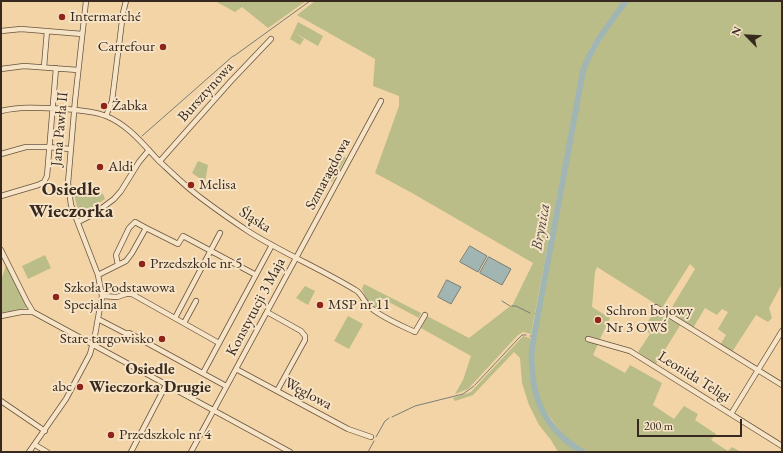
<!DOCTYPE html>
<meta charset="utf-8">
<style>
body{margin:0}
#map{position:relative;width:783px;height:453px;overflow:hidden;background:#f3d4a6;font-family:"EB Garamond",serif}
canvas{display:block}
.frame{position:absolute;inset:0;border:2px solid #37291f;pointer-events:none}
.north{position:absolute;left:727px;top:16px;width:40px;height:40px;-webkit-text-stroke:3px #f7e3c5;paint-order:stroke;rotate:294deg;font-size:11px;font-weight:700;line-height:16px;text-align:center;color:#37291f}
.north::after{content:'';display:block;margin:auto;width:14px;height:18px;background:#37291f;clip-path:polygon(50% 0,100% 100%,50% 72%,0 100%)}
.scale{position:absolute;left:637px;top:419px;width:105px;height:18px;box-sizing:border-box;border:2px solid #37291f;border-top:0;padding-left:5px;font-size:12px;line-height:14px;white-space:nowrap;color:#37291f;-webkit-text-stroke:3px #f7e3c5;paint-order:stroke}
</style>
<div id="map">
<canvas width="783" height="453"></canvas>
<div class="frame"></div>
<div class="north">N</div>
<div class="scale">200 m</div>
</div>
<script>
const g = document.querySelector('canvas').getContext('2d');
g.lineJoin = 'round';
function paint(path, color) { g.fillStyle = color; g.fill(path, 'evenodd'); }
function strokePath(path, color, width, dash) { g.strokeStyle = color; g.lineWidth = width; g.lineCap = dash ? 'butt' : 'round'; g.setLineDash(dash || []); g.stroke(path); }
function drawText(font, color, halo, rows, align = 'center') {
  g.font = font + ' "EB Garamond",serif'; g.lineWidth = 4; g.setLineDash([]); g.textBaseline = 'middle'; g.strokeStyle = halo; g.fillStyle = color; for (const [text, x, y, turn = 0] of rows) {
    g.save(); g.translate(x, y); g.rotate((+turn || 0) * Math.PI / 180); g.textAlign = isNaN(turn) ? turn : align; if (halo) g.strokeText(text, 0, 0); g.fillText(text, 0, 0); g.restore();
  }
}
const green = new Path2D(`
 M215,1H306L268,28L242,7L235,12Z
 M315,1H624L590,48L581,70L531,334L523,332L518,335L468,389L455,394L463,380L471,356L421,328L427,316L469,338L513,304L533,263L412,193L375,173L399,106V96L373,86L375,59L297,15Z
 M629,1H782V284L769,308L772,318L768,322L756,315L732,352L720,345L726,335L718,329L728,312L722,309L717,315L705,308L693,328L669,312L695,269L690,264L662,308L597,267L595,272L592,307L610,318L600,339L588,336L586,340L598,344L593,355L625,373L630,365L662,383L653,405L674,419L684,406L698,414L695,420L716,434L711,440L728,451L732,447L741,452H588L564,437L542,406L535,384L534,350L584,75C594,47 612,25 629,1Z
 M298,22L323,36L318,46L295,33L304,39L300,45L290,39Z
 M339,154L346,158L332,182L325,178Z
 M198,161L208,165L205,182L192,173Z
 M91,187L103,194L105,199L82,215L77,207L74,194L81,189L88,190Z
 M45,255L51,268L28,279L22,266Z
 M6,265L27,307V308L1,313V281Z
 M364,284L421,313L419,318L383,299L377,310L369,304L362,289Z
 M305,286L315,291L308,305L296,298Z
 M656,308L681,324L656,364L638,352L650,334L644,328Z
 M348,316L363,324L349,349L334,341Z
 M523,336L530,338C530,351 528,365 530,378C535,410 554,433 578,452H558L551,440L539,425L529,405L522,383L520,358L514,352L473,395L455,401L453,398L471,392Z`);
const water = new Path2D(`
 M470,246L487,256L478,272L460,262Z
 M489,257L511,269L502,285L480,273Z
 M447,280L461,287L451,304L438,297Z`);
const stream = new Path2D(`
 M142,136L233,56H234L310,1
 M502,301L510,306
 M512,306H516L530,313
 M535,314L537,315
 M530,336H533
 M475,385L517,340L522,335H526
 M392,417L415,406L463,394L474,386
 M376,437L385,421L389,418
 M368,452L374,441`);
const river = new Path2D(`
 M583,452C542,428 529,393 532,347L583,71C592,45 610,23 626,1`);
const minor = new Path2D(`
 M1,31L21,29L82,34
 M44,67L47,31
 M1,69L24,66L78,70
 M1,111C22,106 43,108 64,109C78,110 93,111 106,116C128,125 142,143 158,160C172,173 186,187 201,198C217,210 234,222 251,233C285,254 323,270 357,291C363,296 365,304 371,308C383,318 400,325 415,332L425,315
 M106,116L112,101L123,13L126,1
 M1,154L26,147H49L70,149
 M160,161L231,81L271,39
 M1,196L38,185L44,182L47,176L56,68
 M78,222L94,214L114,199L121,191L139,162L149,150
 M1,250L27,302L33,312L290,452
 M118,265L116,255L129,228L135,222L146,228
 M98,275L126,261L132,253L146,228L178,244L183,236L256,275
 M102,296L117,297L126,294H132L219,343
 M656,307L782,385
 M267,312L301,331L305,336V340L277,391
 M1,316L21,312H33
 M175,318L220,233
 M98,319L125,333H129L226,386
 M184,323L196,301
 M588,339L630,351L782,446
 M236,369L348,429L371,437
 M203,373L272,245
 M1,401L45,431
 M731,414L782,331
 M37,446L47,452
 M29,452L66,399L90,354L95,335L102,296L98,275L71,205L68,183L75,101L86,1
 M131,452L166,385
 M191,452L381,101`);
const markers = [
 [62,17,4,"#8f2418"],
 [163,47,4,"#8f2418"],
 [104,106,4,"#8f2418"],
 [100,167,4,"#8f2418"],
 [191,185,4,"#8f2418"],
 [142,264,4,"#8f2418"],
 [56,297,4,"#8f2418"],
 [320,305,4,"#8f2418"],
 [598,320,4,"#8f2418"],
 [162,339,4,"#8f2418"],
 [80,387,4,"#8f2418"],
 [111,435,4,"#8f2418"]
];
const poiNames = [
 ["Intermarché",70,17],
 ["Carrefour",155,47,"right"],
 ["Żabka",112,106],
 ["Aldi",108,167],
 ["Melisa",199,185],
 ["Przedszkole nr 5",150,264],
 ["Szkoła Podstawowa",64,288],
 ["Specjalna",64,305],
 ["MSP nr 11",328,305],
 ["Schron bojowy",606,311],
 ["Nr 3 OWŚ",606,328],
 ["Stare targowisko",154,339,"right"],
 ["abc",72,387,"right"],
 ["Przedszkole nr 4",119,435]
];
const streetNames = [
 ["Bursztynowa",206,92,-48],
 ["Jana Pawła II",60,129,-85],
 ["Szmaragdowa",328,174,-62],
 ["Śląska",255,220,32],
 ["Konstytucji 3 Maja",256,307,-62],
 ["Leonida Teligi",694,377,32],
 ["Węglowa",308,394,28]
];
const waterNames = [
 ["Brynica",541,227,-80]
];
const neighbourhoodNames = [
 ["Osiedle",150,370],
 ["Wieczorka Drugie",150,388]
];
const districtNames = [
 ["Osiedle",71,190],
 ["Wieczorka",71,212]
];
paint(green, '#babd87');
paint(water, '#a1b5b3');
strokePath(water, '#777d78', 1);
strokePath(stream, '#777d78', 1);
strokePath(river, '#a1b5b3', 6);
strokePath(minor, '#665441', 6);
strokePath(minor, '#f7e3c5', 4.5);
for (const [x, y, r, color] of markers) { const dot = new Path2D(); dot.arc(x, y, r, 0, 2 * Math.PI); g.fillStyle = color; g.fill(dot); strokePath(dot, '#f7e3c5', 1.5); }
drawText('15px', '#37291f', '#f7e3c5', poiNames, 'left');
drawText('15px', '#37291f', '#f7e3c5', streetNames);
drawText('italic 16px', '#524c44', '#f7e3c5', waterNames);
drawText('bold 16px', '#37291f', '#f7e3c5', neighbourhoodNames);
drawText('bold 19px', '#37291f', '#f7e3c5', districtNames);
</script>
